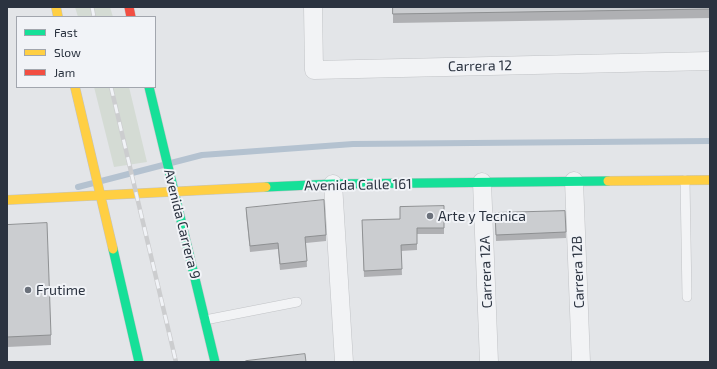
<!DOCTYPE html>
<style>
body{margin:0}
#map{position:relative;width:717px;height:369px;overflow:hidden;background:#e3e5e8;font-family:"Exo 2",sans-serif}
canvas{display:block}
.frame{position:absolute;inset:0;border:8px solid #2b3340;pointer-events:none}
.legend{position:absolute;left:16px;top:16px;width:140px;height:72px;box-sizing:border-box;background:#f1f3f7;border:1px solid #a2a6ae;margin:0;padding:5px 7px;list-style:none;font-size:12px;color:#2b3340}
.legend li{display:flex;align-items:center;gap:8px;height:20px}
.legend b{width:20px;border:1px solid #a2a6ae}
</style>
<div id="map">
<canvas width="717" height="369"></canvas>
<div class="frame"></div>
<ul class="legend">
<li><b style="height:5px;background:#16e098"></b>Fast</li>
<li><b style="height:5px;background:#ffcf43"></b>Slow</li>
<li><b style="height:5px;background:#f24e42"></b>Jam</li>
</ul>
</div>
<script>
const g = document.querySelector('canvas').getContext('2d');
g.lineJoin = 'round';
function paint(path, color) { g.fillStyle = color; g.fill(path, 'evenodd'); }
function strokePath(path, color, width, dash) { g.strokeStyle = color; g.lineWidth = width; g.lineCap = dash ? 'butt' : 'round'; g.setLineDash(dash || []); g.stroke(path); }
function drawText(font, color, halo, rows, align = 'center') {
  g.font = font + ' "Exo 2",sans-serif'; g.lineWidth = 4; g.setLineDash([]); g.textBaseline = 'middle'; g.strokeStyle = halo; g.fillStyle = color; for (const [text, x, y, turn = 0] of rows) {
    g.save(); g.translate(x, y); g.rotate((+turn || 0) * Math.PI / 180); g.textAlign = isNaN(turn) ? turn : align; if (halo) g.strokeText(text, 0, 0); g.fillText(text, 0, 0); g.restore();
  }
}
const green = new Path2D(`
 M75,7H110L113,17H78Z
 M94,87H129L147,162L114,167Z`);
const stream = new Path2D(`
 M78,187L202,155L353,144L710,141`);
const lane = new Path2D(`
 M685,180L687,297
 M205,320L297,302`);
const street = new Path2D(`
 M313,7L314,70L710,61
 M574,181L581,362
 M482,182L489,362
 M333,184L344,362`);
const fast = new Path2D(`
 M149,87L215,362
 M266,187L333,184L608,181
 M113,249L139,362`);
const slow = new Path2D(`
 M56,7L58,17
 M75,87L113,249
 M608,181L710,180
 M7,200L266,187`);
const jam = new Path2D(`
 M129,7L131,17`);
const rail = new Path2D(`
 M92,7L94,17
 M111,87L176,362`);
const wall = new Path2D(`
 M393,7H710V18L393,23Z
 M444,206V234H417V250L401,251L402,275L364,277L362,220L400,219Z
 M246,208L326,235V241L306,243L307,267L280,270L278,249L250,252L246,213Z
 M565,211L566,238L496,241L495,213Z
 M7,225L51,335V345L7,347Z`);
const building = new Path2D(`
 M393,7H710V9L393,14Z
 M324,200L326,235L305,237L307,261L280,264L278,243L250,246L246,208Z
 M444,206V228H417V244L401,245L402,269L364,271L362,220L400,219V207Z
 M565,211L566,232L496,235L495,213Z
 M47,223L51,335L7,337V225Z
 M305,354L306,362H247L246,361Z`);
const markers = [
 [430,216,4,"#6b717b"],
 [28,290,4,"#6b717b"]
];
const streetNames = [
 ["Carrera 12",480,66,-1],
 ["Avenida Calle 161",358,185,-1],
 ["Avenida Carrera 9",182,224,76],
 ["Carrera 12A",486,272,-92],
 ["Carrera 12B",578,272,-92]
];
const poiNames = [
 ["Arte y Tecnica",438,216],
 ["Frutime",36,290]
];
paint(green, '#d4dbd4');
strokePath(stream, '#b4c2d0', 6);
strokePath(lane, '#c1c3c6', 10);
strokePath(street, '#c1c3c6', 19);
strokePath(fast, '#c1c3c6', 10);
strokePath(slow, '#c1c3c6', 10);
strokePath(jam, '#c1c3c6', 10);
strokePath(lane, '#f2f3f5', 9);
strokePath(street, '#f2f3f5', 18);
strokePath(fast, '#16e098', 9);
strokePath(slow, '#ffcf43', 9);
strokePath(jam, '#f24e42', 9);
strokePath(rail, '#cccdcf', 4.5);
strokePath(rail, '#f1f3f7', 3, [9]);
paint(wall, '#afb0b3');
paint(building, '#cbcdd0');
strokePath(building, '#8e9092', 1);
for (const [x, y, r, color] of markers) { const dot = new Path2D(); dot.arc(x, y, r, 0, 2 * Math.PI); g.fillStyle = color; g.fill(dot); strokePath(dot, '#f1f3f7', 1.5); }
drawText('14px', '#2b3340', '#f1f3f7', streetNames);
drawText('14px', '#2b3340', '#f1f3f7', poiNames, 'left');
</script>
